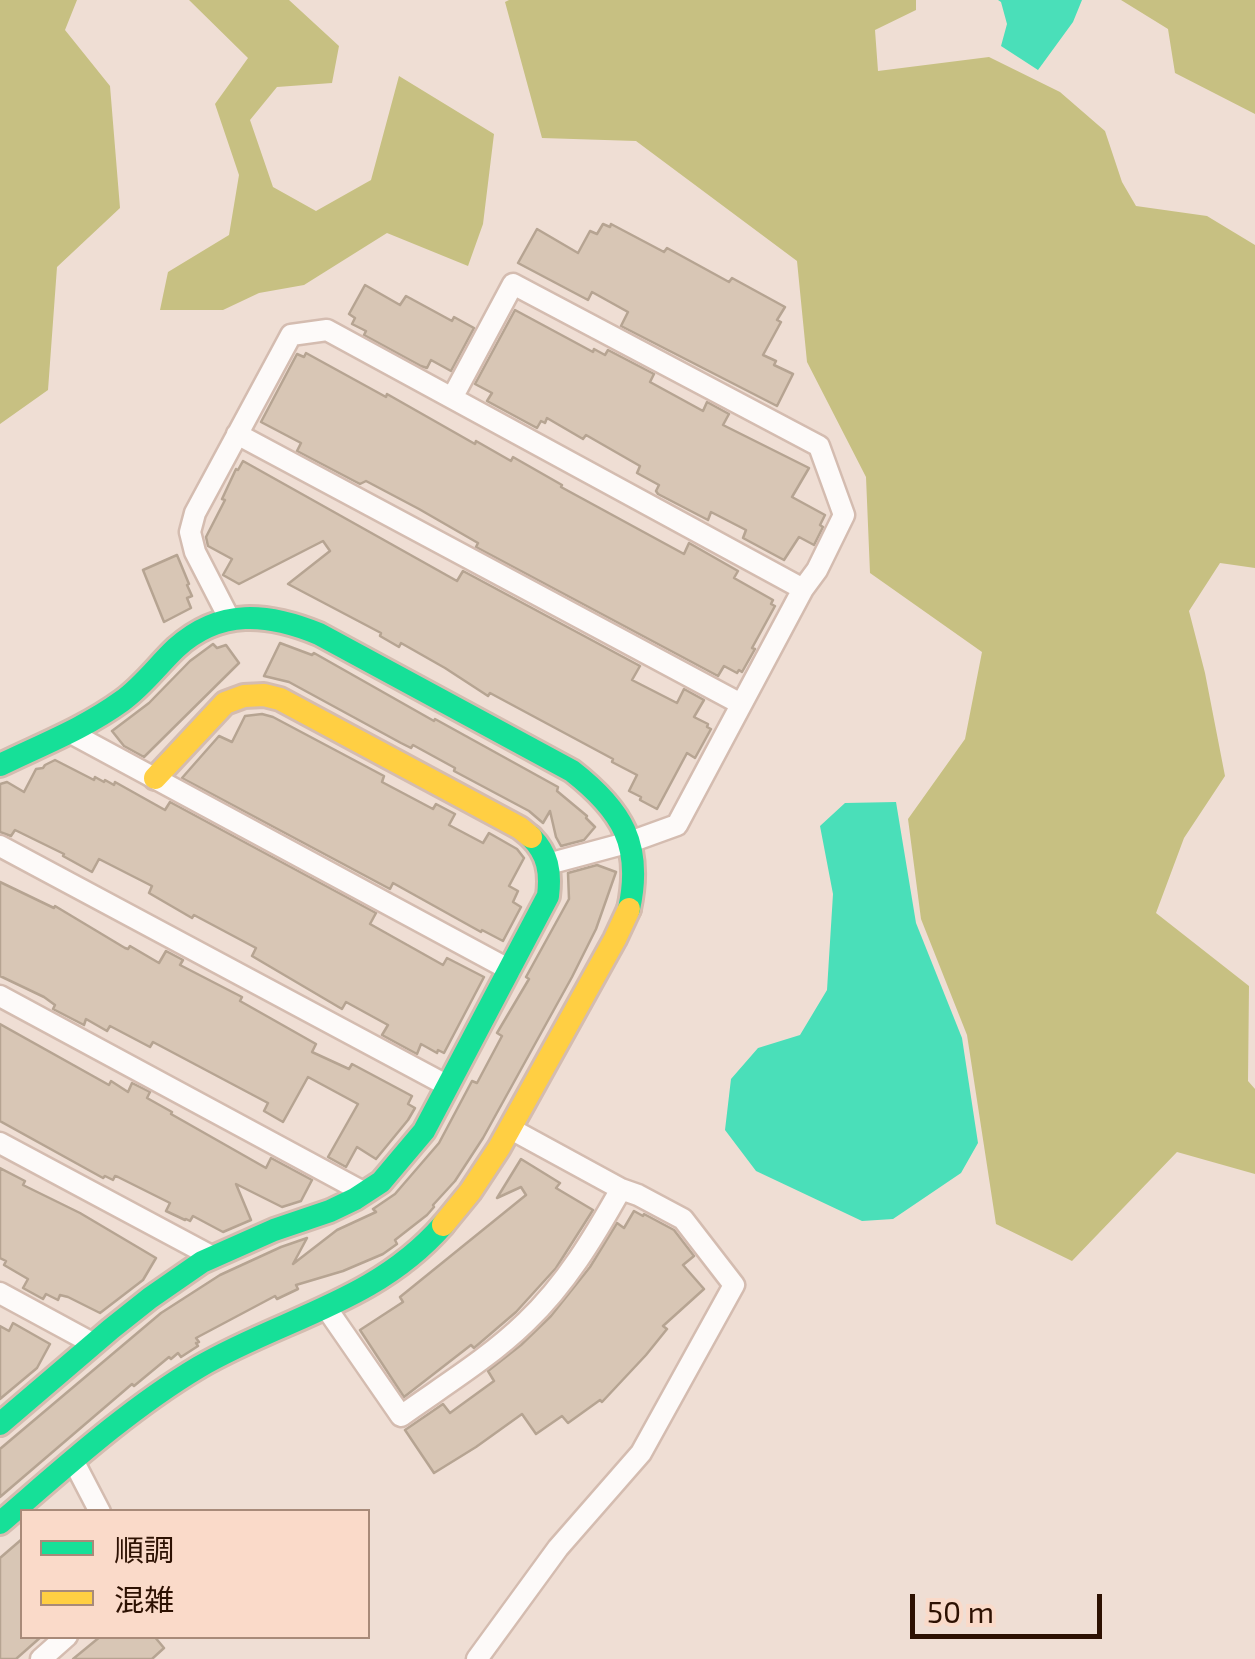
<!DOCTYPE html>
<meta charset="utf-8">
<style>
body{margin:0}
#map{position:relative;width:1255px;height:1659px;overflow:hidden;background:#efded4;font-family:"Exo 2","Noto Sans JP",sans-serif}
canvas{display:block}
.legend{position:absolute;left:20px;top:1509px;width:350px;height:130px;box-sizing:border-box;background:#fadac9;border:2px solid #a88a79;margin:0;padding:12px 18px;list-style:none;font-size:30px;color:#2d1102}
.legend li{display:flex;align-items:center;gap:20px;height:50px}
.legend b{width:50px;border:2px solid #a88a79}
.scale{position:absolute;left:910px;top:1594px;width:192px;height:45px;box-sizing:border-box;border:5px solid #2d1102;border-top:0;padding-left:12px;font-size:30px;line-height:35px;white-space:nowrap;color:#2d1102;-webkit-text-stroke:8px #fadac9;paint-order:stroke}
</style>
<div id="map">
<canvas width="1255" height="1659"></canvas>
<ul class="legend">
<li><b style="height:12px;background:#16e098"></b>順調</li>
<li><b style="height:12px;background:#ffcf43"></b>混雑</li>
</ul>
<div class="scale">50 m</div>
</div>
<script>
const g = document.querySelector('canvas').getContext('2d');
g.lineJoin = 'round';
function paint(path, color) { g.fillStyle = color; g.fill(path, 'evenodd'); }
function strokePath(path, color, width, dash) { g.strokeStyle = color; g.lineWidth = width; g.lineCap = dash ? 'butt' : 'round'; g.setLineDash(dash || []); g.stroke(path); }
const forest = new Path2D(`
 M0,0H77L65,30L110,86L120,208L57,267L48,390L0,424Z
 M189,0H289L339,46L332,83L277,87L250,120L273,187L316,211L371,180L399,76L494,134L483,224L468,266L387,233L304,285L259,293L223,310H160L168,272L229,235L239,175L215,104L248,58Z
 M509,0H916V10L875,30L878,71L989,57L1060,92L1105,131L1122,182L1136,206L1207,216L1255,245V568L1220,563L1189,611L1205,673L1225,776L1184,838L1156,913L1249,986L1248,1081L1255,1089V1174L1177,1152L1072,1261L996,1224L967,1035L921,919L908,819L965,739L982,652L870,573L866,477L807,362L797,261L636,141L542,138L505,2Z
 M1121,0H1255V114L1175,73L1168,29Z`);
const water = new Path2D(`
 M998,0H1082L1073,22L1038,70L1001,46L1007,24L1001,2Z
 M896,802L916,923L962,1038L978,1143L961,1173L893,1219L862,1221L756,1171L725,1130L731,1079L758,1048L800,1035L827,990L833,894L820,826L845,803Z`);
const building = new Path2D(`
 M603,224L610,227L611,224L664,252L667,248L729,282L732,278L785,307L777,320L781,322L763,355L776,361L774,365L793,374L777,406L621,326L628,312L592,292L588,300L518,263L537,229L578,253L590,231L597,234Z
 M365,285L400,305L406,296L452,321L454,317L474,328L451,371L431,360L427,368L421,366L364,335L366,331L352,324L355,318L349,314Z
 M515,310L593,352L594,349L605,355L608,350L654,374L650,382L703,411L707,402L729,414L723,425L809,468L792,497L825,515L820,525L823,527L814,545L799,537L784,560L743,538L746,530L711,512L708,520L658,494L656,491L659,485L637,473L640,466L586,435L583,439L547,418L545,423L541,421L537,428L487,401L492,393L475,384Z
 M306,353L386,397L387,394L475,444L476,441L511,461L513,457L562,485L561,487L684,554L689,543L738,571L734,578L773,600L771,604L775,606L752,648L755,649L742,672L739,670L737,673L724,666L718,676L476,547L478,543L419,509L366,481L360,484L297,451L301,443L261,422L297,354L304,357Z
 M243,461L457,581L463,571L640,666L632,680L677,703L684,689L704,700L694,717L708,724L707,727L711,729L695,758L687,753L657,809L640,800L641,797L629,791L637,775L612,762L613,759L490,693L488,696L445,668L401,643L399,647L380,636L381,633L288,584L330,551L323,541L239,584L223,575L232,559L208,546L206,537L225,500L222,499L236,469L238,470Z
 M177,555L189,584L187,585L192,596L187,598L191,608L164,622L143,570Z
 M280,643L312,655L314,653L434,721L435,719L558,787L557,791L587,816L586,818L595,827L584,840L561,846L556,837L550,811L543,823L529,811L454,771L455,768L413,745L411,748L401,743L289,682L264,676Z
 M213,644L217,648L226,645L239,663L144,757L124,746L112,731L149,703L190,661Z
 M262,714L273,717L384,776L382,782L433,809L436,804L455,814L449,825L483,843L489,833L517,849L524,858L509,886L518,891L513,902L521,907L503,941L482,930L481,932L393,883L390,889L182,778L219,736L232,742L245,716Z
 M55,760L94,780L95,777L104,782L105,780L114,785L115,782L165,810L170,802L376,913L370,924L443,965L447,958L484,977L444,1053L438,1050L437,1053L421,1044L417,1054L382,1035L388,1025L346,1002L342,1009L252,956L256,948L194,915L192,918L149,893L152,886L99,859L92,872L63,856L64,854L15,830L11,836L0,832V784L7,782L24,792L36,769L43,768L45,765Z
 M597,865L616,872L596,929L572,977L483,1138L455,1181L433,1205L434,1207L427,1215L395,1240L397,1244L383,1254L343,1271L296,1285L298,1289L277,1299L275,1296L196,1338L199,1342L196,1343L198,1346L181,1357L178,1353L171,1359L169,1357L134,1386L132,1384L0,1497V1449L161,1313L220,1275L281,1247L307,1238L293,1264L337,1230L376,1212L373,1209L395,1194L439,1143L472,1081L477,1083L502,1036L497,1033L529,979L526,977L569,899L568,873Z
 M0,882L54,908L55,906L125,948L128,949L130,946L159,963L166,951L183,960L180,965L242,997L240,1001L316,1044L312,1052L349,1069L352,1064L412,1096L408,1104L415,1108L408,1120L376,1159L357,1147L346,1167L328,1157L358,1104L308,1077L283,1122L264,1111L268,1103L153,1042L150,1047L110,1026L107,1031L86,1019L84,1025L53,1009L55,1005L44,997L0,976Z
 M0,1024L109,1085L111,1081L128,1092L132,1083L150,1092L147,1098L172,1112L171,1114L266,1168L271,1158L312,1180L301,1201L282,1207L236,1184L251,1220L223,1232L193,1216L190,1221L186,1219L185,1220L166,1211L170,1203L118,1177L115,1176L113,1180L105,1176L103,1178L0,1121Z
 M521,1159L560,1183L556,1188L593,1210L556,1268L516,1312L474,1348L471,1345L404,1397L360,1330L403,1302L400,1297L526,1195L521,1187L497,1198Z
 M0,1168L25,1181L23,1185L80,1213L156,1258L143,1280L100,1313L68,1297L60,1295L58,1300L46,1294L43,1299L23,1288L28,1279L4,1265L6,1261L0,1258Z
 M634,1211L643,1216L644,1214L674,1230L694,1256L683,1265L704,1289L663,1326L667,1329L646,1355L602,1402L600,1400L568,1423L562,1416L536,1434L522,1414L476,1447L434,1473L405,1430L443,1404L450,1413L494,1381L488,1371L521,1345L551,1316L590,1267L617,1223L624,1228Z
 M13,1323L50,1344L37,1368L0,1399V1326L9,1331Z
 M22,1539V1636H42L16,1659H0V1558Z
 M101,1636H154L164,1648L152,1659H73Z`);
const street = new Path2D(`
 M452,398L513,284L819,446L844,515L817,570L803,589L677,825L630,842L548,864
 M237,434L741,704
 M229,618L195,552L190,532L195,513L291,335L327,330L803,589
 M69,732L510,970
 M0,846L448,1086
 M0,996L365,1193
 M0,1143L213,1257
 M0,1293L94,1344
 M327,1309L401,1416C443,1386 489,1358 526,1322C566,1284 594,1237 621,1189
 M74,1462L100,1512
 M41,1659L67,1636
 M477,1659L558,1548L641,1453L734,1285L683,1219L638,1195L621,1189L511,1129`);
const fast = new Path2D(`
 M0,765C41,745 85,728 122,701C143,686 158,665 176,648C220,608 268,613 319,634L572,771C622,810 643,845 629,909
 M0,1424L111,1329L150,1298L202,1262L274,1230L330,1211L355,1199L381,1182L424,1131L548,896C551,872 548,854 531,837
 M0,1523C64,1468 127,1410 199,1367C283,1318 376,1302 443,1225`);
const slow = new Path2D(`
 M155,778L225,703L244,696L264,695L280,699L520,828L531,837
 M443,1225L470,1192L499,1148L615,939L629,909`);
paint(forest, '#c7c082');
paint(water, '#4adfb9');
paint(building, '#d8c6b5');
strokePath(building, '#b6a492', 2.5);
strokePath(street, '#d4bcb0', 25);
strokePath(fast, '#d4bcb0', 28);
strokePath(slow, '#d4bcb0', 28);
strokePath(street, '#fdfaf9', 20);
strokePath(fast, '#16e098', 22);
strokePath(slow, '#ffcf43', 22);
</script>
